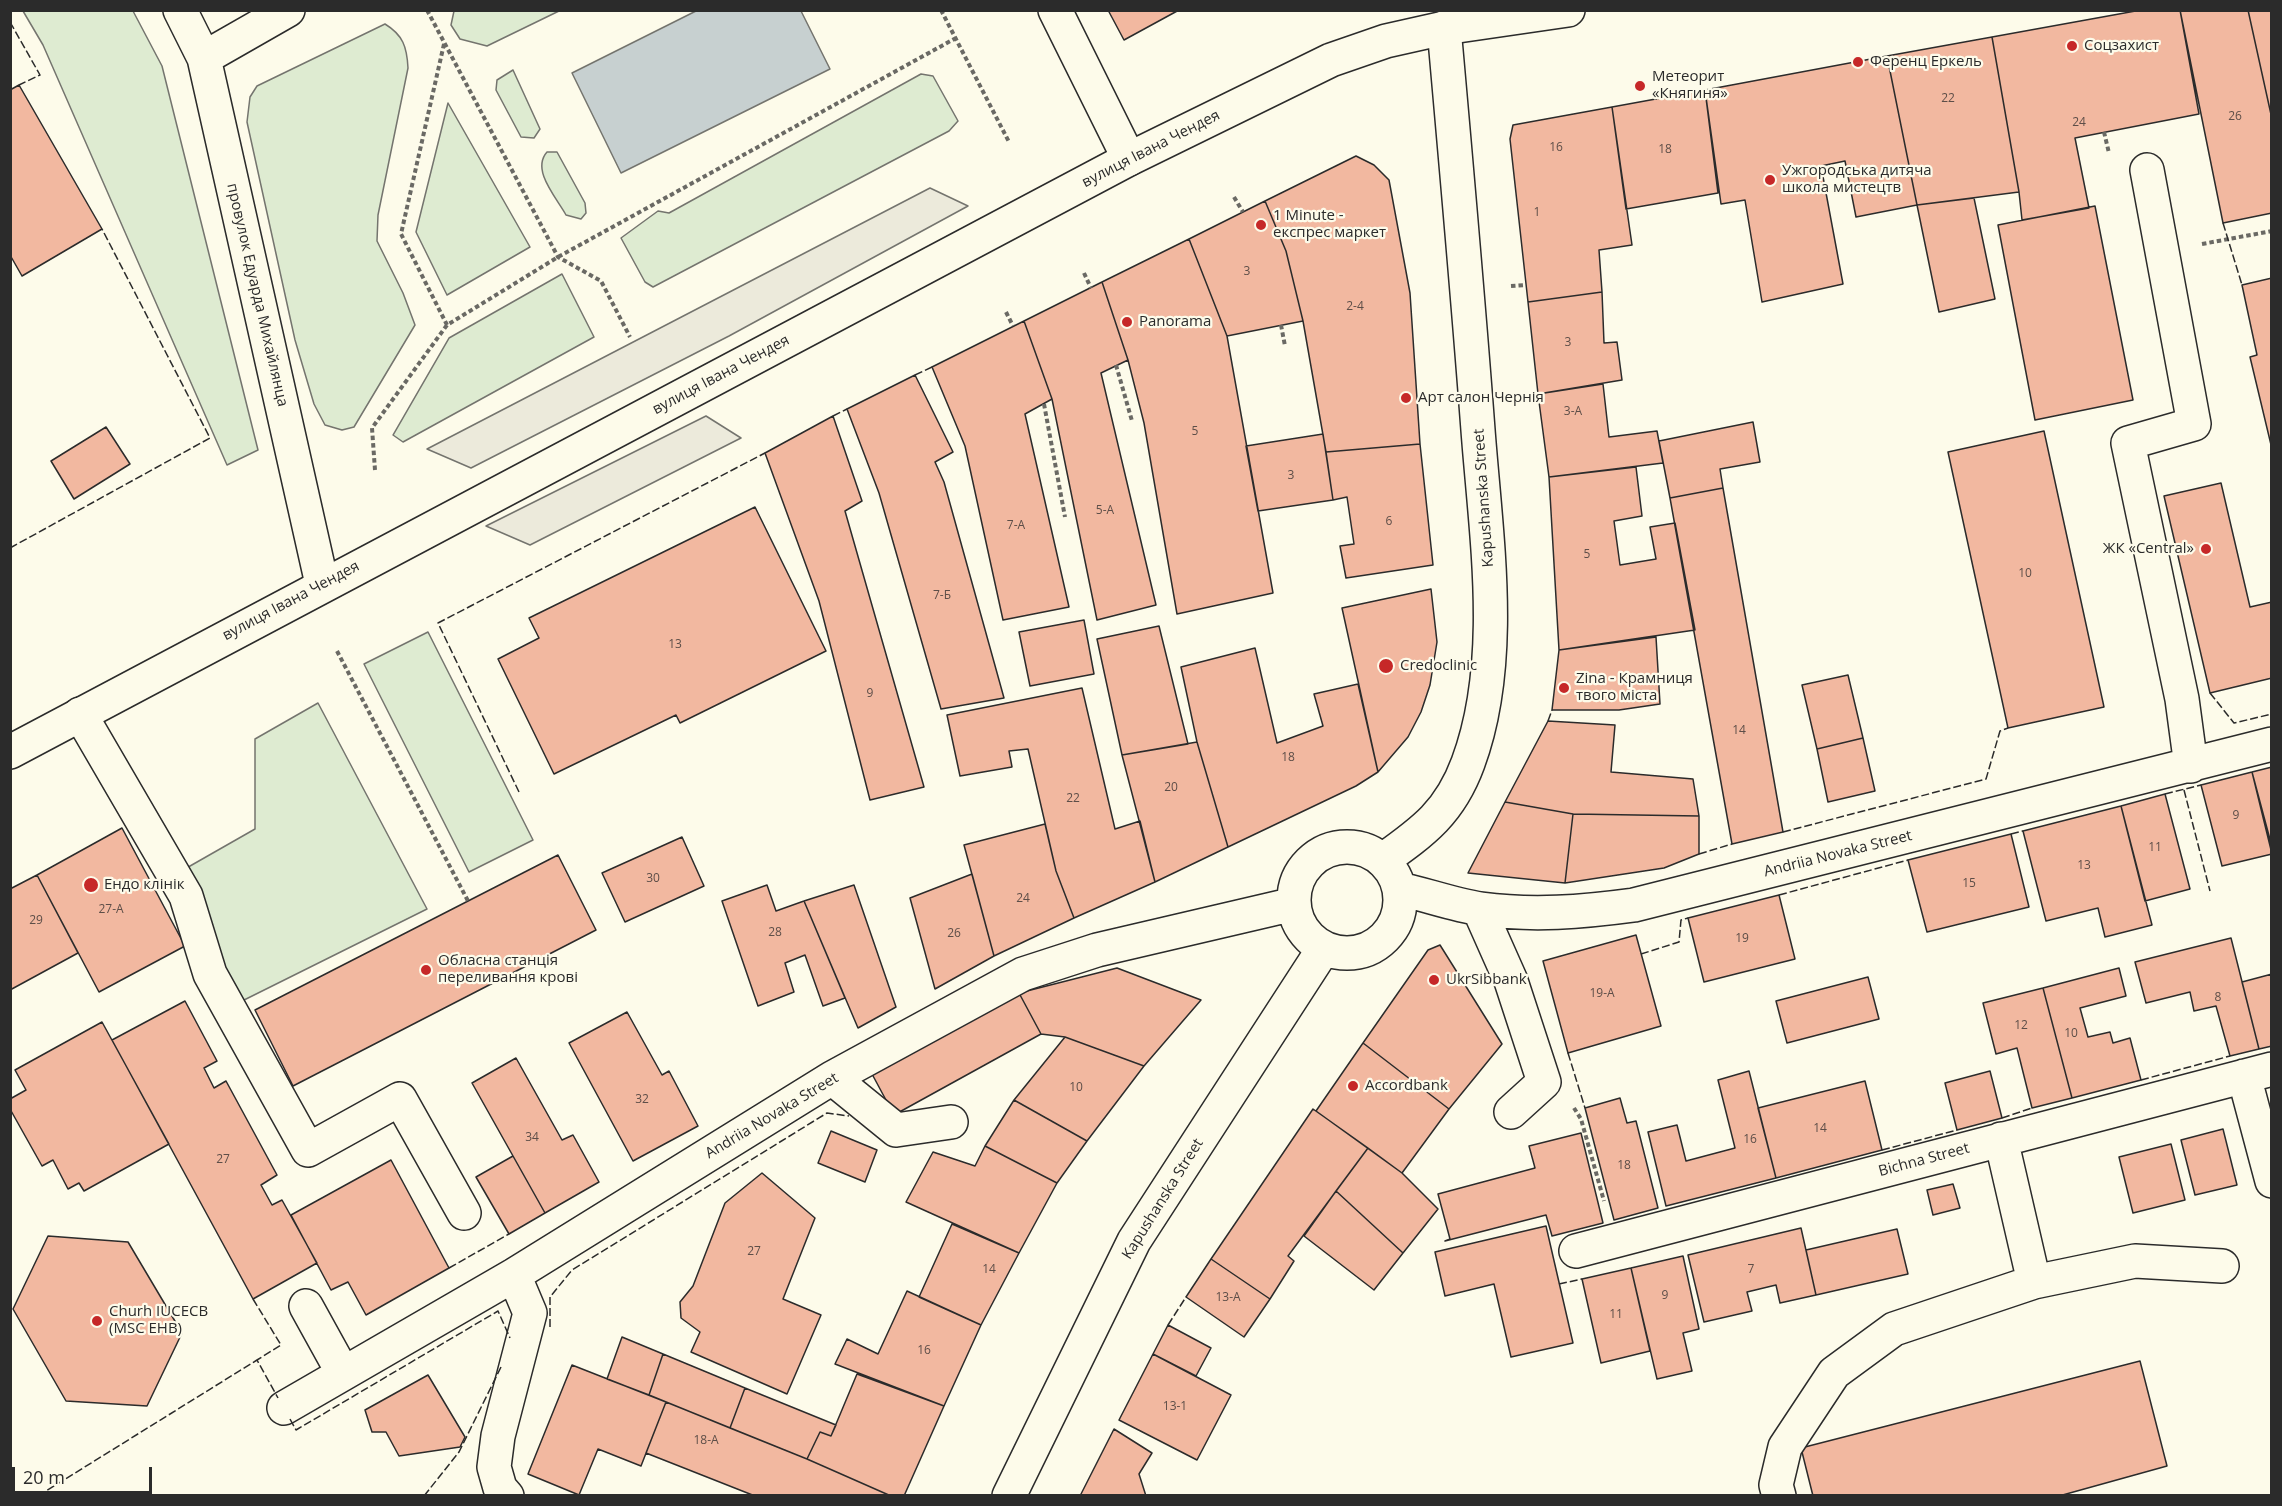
<!DOCTYPE html>
<meta charset="utf-8">
<style>
body{margin:0}
#map{position:relative;width:2282px;height:1506px;overflow:hidden;background:#fdfbea;font-family:"Open Sans",sans-serif}
canvas{display:block}
.frame{position:absolute;inset:0;border:12px solid #2b2b2b;pointer-events:none}
.scale{position:absolute;left:12px;top:1467px;width:140px;height:27px;box-sizing:border-box;border:3px solid #2b2b2b;border-top:0;padding-left:8px;font-size:18px;line-height:21px;white-space:nowrap;color:#2b2b2b;-webkit-text-stroke:4px #fdfbea;paint-order:stroke}
</style>
<div id="map">
<canvas width="2282" height="1506"></canvas>
<div class="frame"></div>
<div class="scale">20 m</div>
</div>
<script>
const g = document.querySelector('canvas').getContext('2d');
g.lineJoin = 'round';
function paint(path, color) { g.fillStyle = color; g.fill(path, 'evenodd'); }
function strokePath(path, color, width, dash) { g.strokeStyle = color; g.lineWidth = width; g.lineCap = dash ? 'butt' : 'round'; g.setLineDash(dash || []); g.stroke(path); }
function drawText(font, color, halo, rows, align = 'center') {
  g.font = font + ' "Open Sans",sans-serif'; g.lineWidth = 4.5; g.setLineDash([]); g.textBaseline = 'middle'; g.strokeStyle = halo; g.fillStyle = color; for (const [text, x, y, turn = 0] of rows) {
    g.save(); g.translate(x, y); g.rotate((+turn || 0) * Math.PI / 180); g.textAlign = isNaN(turn) ? turn : align; if (halo) g.strokeText(text, 0, 0); g.fillText(text, 0, 0); g.restore();
  }
}
const green = new Path2D(`
 M23,11H133L162,66L258,450L227,465L43,45Z
 M454,11V10L559,11L487,46L460,39L451,25Z
 M385,24C403,35 407,47 408,68L378,215L377,241L403,293L415,325L354,427L342,430L325,425L314,404L295,340L247,122L250,97L257,86Z
 M513,70L540,129L534,138L521,137L496,90L497,80Z
 M921,74L933,76L958,121L949,131L653,287L645,282L621,238L658,211L669,213Z
 M448,103L530,247L447,295L416,232Z
 M547,152H557L585,203L586,213L581,219L566,215C556,197 531,170 547,152Z
 M562,274L594,337L403,442L393,435L449,338Z
 M428,632L533,840L469,872L364,664Z
 M318,703L427,909L234,1005L169,878L255,829V739Z`);
const parking = new Path2D(`
 M930,188L968,206L729,336L471,468L427,449Z
 M706,416L741,438L530,545L486,526Z`);
const water = new Path2D(`
 M698,10L801,11L830,69L621,173L572,73Z`);
const building = new Path2D(`
 M1108,10H1179L1124,40Z
 M2141,10H2180L2199,114L2075,138L2089,208L2022,220L2019,192L1992,37Z
 M2180,10H2248L2272,119V213L2223,223Z
 M2248,10H2272V119Z
 M1992,37L2019,192L1917,205L1887,56Z
 M1887,56L1917,205L1856,217L1845,161L1821,166L1843,284L1762,302L1745,200L1721,204L1705,90Z
 M19,85L102,229L22,276L10,255V90Z
 M1705,90L1718,193L1626,209L1612,107Z
 M1612,107L1632,245L1599,250L1602,292L1528,302L1510,139L1513,125Z
 M1356,156L1374,165L1389,180L1410,293L1420,444L1326,452L1303,321L1286,251L1265,201Z
 M1974,198L1995,299L1939,312L1917,205Z
 M1265,201L1286,251L1303,321L1227,336L1189,239Z
 M2095,206L2133,400L2035,420L1998,225Z
 M1189,239L1227,336L1273,593L1177,614L1144,423L1128,360L1102,282Z
 M2272,278V449L2250,357L2257,355L2242,285Z
 M1102,282L1128,360L1101,373L1156,605L1097,620L1052,399L1024,321Z
 M1602,292L1604,343L1617,342L1622,380L1538,394L1528,302Z
 M1024,321L1052,399L1025,414L1069,607L1003,620L965,446L932,367Z
 M915,375L953,452L935,462L944,482L1004,698L941,709L879,493L847,409Z
 M1603,384L1609,437L1657,431L1663,463L1549,477L1538,394Z
 M833,416L862,501L845,511L924,787L870,800L819,601L765,453Z
 M1753,422L1760,462L1720,469L1723,488L1670,498L1659,441Z
 M106,427L130,464L74,499L51,461Z
 M2044,431L2104,707L2008,728L1948,452Z
 M1323,434L1333,500L1258,511L1246,446Z
 M1420,444L1433,565L1346,578L1340,546L1354,544L1347,497L1333,500L1326,452Z
 M1636,467L1642,516L1614,521L1620,565L1656,559L1650,527L1675,523L1695,630L1559,650L1549,477Z
 M2221,483L2250,607L2272,602V678L2210,693L2164,496Z
 M1723,488L1783,832L1732,844L1670,498Z
 M755,507L826,651L680,723L676,715L554,774L498,659L539,638L529,618Z
 M1431,589L1437,642L1430,685L1421,712L1408,737L1378,772L1342,608Z
 M1084,620L1094,674L1030,686L1019,632Z
 M1159,626L1188,744L1122,755L1097,639Z
 M1656,637L1660,704L1619,710H1552L1559,650Z
 M1255,648L1277,743L1323,726L1314,694L1358,684L1378,772L1356,786L1228,847L1197,742L1181,667Z
 M1848,675L1863,738L1817,749L1802,685Z
 M1082,688L1115,829L1140,821L1155,882L1074,918L1056,871L1028,749L1009,751L1012,767L960,776L947,715Z
 M1548,721L1615,725L1611,772L1693,779L1699,816L1573,814L1505,802Z
 M1863,738L1875,791L1828,802L1817,749Z
 M1197,742L1228,847L1155,882L1122,755Z
 M2272,767V847L2252,772Z
 M2252,772L2272,854L2222,866L2201,785Z
 M2165,794L2190,889L2145,901L2121,806Z
 M1505,802L1573,814L1565,883L1468,873Z
 M2121,806L2152,925L2105,937L2098,908L2046,921L2023,831Z
 M1573,814L1699,816V854L1664,868L1565,883Z
 M1045,824L1056,871L1074,918L994,956L964,845Z
 M122,828L185,946L99,992L37,875Z
 M2011,834L2029,907L1927,932L1908,860Z
 M682,837L704,886L625,922L602,873Z
 M558,855L596,930L293,1086L255,1010Z
 M972,874L994,956L935,989L910,898Z
 M37,875L78,953L10,990V889Z
 M767,885L776,911L804,901L845,998L823,1006L805,955L785,963L794,992L758,1006L722,901Z
 M854,885L896,1007L858,1028L804,901Z
 M1779,895L1795,959L1704,982L1688,918Z
 M1636,935L1661,1026L1568,1053L1543,961Z
 M2231,938L2259,1049L2230,1056L2216,1006L2194,1011L2190,992L2146,1003L2135,962Z
 M1440,945L1502,1044L1449,1109L1363,1043L1428,950Z
 M1117,968L1201,1000L1144,1066L1065,1037L1041,1034L1019,993Z
 M2119,968L2126,996L2080,1008L2088,1037L2110,1032L2113,1043L2130,1038L2141,1080L2072,1098L2043,988Z
 M2272,974V1046L2259,1049L2242,982Z
 M1868,977L1879,1019L1787,1043L1776,1001Z
 M2043,988L2072,1098L2032,1108L2017,1048L1996,1054L1983,1003Z
 M1019,993L1041,1034L894,1115L872,1074Z
 M185,1001L217,1061L204,1068L214,1088L226,1081L277,1175L261,1185L272,1205L282,1200L317,1263L253,1299L112,1040Z
 M627,1012L662,1075L669,1071L698,1126L633,1161L569,1043Z
 M102,1022L169,1144L84,1191L79,1183L68,1189L53,1160L42,1166L10,1109V1099L26,1090L15,1070Z
 M1065,1037L1144,1066L1087,1141L1014,1100Z
 M1363,1043L1449,1109L1402,1173L1316,1111Z
 M516,1058L562,1140L573,1135L599,1182L545,1213L472,1083Z
 M1749,1071L1776,1178L1666,1206L1648,1132L1677,1125L1686,1161L1735,1148L1718,1080Z
 M1990,1071L2002,1118L1957,1130L1945,1083Z
 M1865,1081L1882,1150L1776,1178L1758,1108Z
 M1620,1098L1627,1123L1636,1121L1658,1208L1614,1220L1585,1108Z
 M1014,1100L1087,1141L1057,1183L985,1146Z
 M1313,1109L1368,1148L1288,1256L1294,1261L1270,1299L1211,1259Z
 M2223,1129L2237,1185L2195,1195L2181,1140Z
 M831,1131L877,1150L865,1182L818,1163Z
 M1581,1133L1603,1223L1552,1236L1546,1215L1445,1241L1450,1239L1438,1194L1535,1168L1529,1146Z
 M2171,1144L2185,1200L2133,1213L2119,1157Z
 M985,1146L1057,1183L1019,1253L906,1202L933,1152L975,1166Z
 M1368,1148L1402,1173L1438,1209L1403,1253L1336,1191Z
 M513,1156L545,1213L509,1234L476,1177Z
 M391,1160L449,1268L366,1315L348,1282L331,1290L291,1215Z
 M762,1173L815,1218L783,1299L821,1315L787,1394L691,1352L700,1332L681,1318L680,1302L693,1286L725,1203Z
 M1953,1184L1960,1208L1933,1215L1927,1190Z
 M1336,1191L1403,1253L1374,1290L1304,1236Z
 M952,1224L1019,1253L981,1325L919,1297Z
 M1546,1226L1573,1343L1511,1357L1494,1284L1445,1296L1435,1252Z
 M1801,1228L1816,1295L1780,1303L1776,1285L1747,1292L1752,1311L1704,1322L1688,1255Z
 M1897,1229L1908,1274L1816,1295L1806,1250Z
 M48,1236L128,1242L182,1333L147,1406L66,1401L13,1309Z
 M1683,1256L1699,1329L1683,1333L1692,1371L1657,1379L1631,1268Z
 M1211,1259L1270,1299L1244,1337L1186,1297Z
 M1631,1268L1650,1351L1601,1363L1582,1279Z
 M907,1291L981,1325L944,1406L835,1364L847,1339L878,1354Z
 M1168,1325L1211,1348L1196,1376L1153,1354Z
 M622,1337L663,1354L649,1395L607,1379Z
 M663,1354L745,1388L730,1428L649,1395Z
 M1153,1354L1231,1395L1197,1460L1119,1420Z
 M2140,1361L2167,1466L2059,1496H1813L1801,1448Z
 M572,1365L666,1402L641,1466L598,1449L579,1495L528,1474Z
 M857,1374L944,1406L904,1496H891L807,1459L820,1432L831,1436Z
 M428,1375L465,1437L460,1447L399,1456L386,1432H372L365,1410Z
 M745,1388L836,1425L831,1436L820,1432L807,1459L730,1428Z
 M666,1402L807,1459L891,1496H755L646,1453Z
 M1114,1429L1152,1453L1139,1474L1146,1496H1080Z`);
const path = new Path2D(`
 M427,10L558,257L601,281L630,337
 M941,10L1009,142
 M444,44L401,234L447,325
 M2104,132L2109,153
 M1234,197L1243,212
 M2202,244L2272,231
 M1084,273L1091,288
 M1511,286L1525,285
 M1006,312L1013,326
 M1281,325L1285,346
 M1116,365L1132,421
 M1044,404L1065,517
 M375,470L372,428L447,325L558,257L956,38
 M337,651L468,901
 M1574,1108L1581,1119L1604,1201`);
const minor = new Path2D(`
 M180,10L204,58L322,584
 M1055,10L1129,159
 M204,58L288,10
 M2147,170L2194,424L2128,443L2182,699L2191,766
 M80,714L186,896L210,974L308,1150L400,1099L464,1213
 M1294 900a53 53 0 1 1 106 0a53 53 0 1 1-106 0Z
 M1383,860C1424,831 1450,812 1468,763C1506,661 1486,537 1478,430C1468,296 1456,162 1444,28
 M1400,889C1427,895 1454,905 1481,909C1533,916 1582,912 1634,905L2272,744
 M1479,909L1511,981L1544,1082L1511,1112
 M2244,1076L2272,1181
 M832,1078L896,1130L951,1122
 M2001,1139L2034,1282
 M1576,1251L2272,1069
 M306,1306L343,1373
 M284,1408L514,1275L832,1078L1023,974L1097,950L1294,904
 M507,1496L500,1488L494,1467L498,1436L530,1313L514,1275
 M1009,1496L1134,1241L1324,948
 M1779,1496L1776,1485L1785,1447L1834,1373L1894,1329L2034,1282L2135,1261L2222,1266`);
const major = new Path2D(`
 M10,752L1129,159L1331,60L1386,41L1444,28L1568,10`);
const fence = new Path2D(`
 M10,22L40,75L19,85
 M2223,223L2242,285
 M915,375L932,367
 M833,416L847,409
 M10,548L210,438L102,229
 M2210,693L2234,723L2272,714
 M1548,721L1552,710
 M2184,790L2210,891
 M519,792L438,623L765,453
 M2165,794L2201,785
 M1783,832L1986,779L2000,731L2008,728
 M2011,834L2023,831
 M1699,854L1732,844
 M1779,895L1908,860
 M1641,954L1679,942L1681,920L1688,918
 M1568,1053L1585,1108
 M2141,1080L2230,1056
 M2002,1118L2032,1108
 M1882,1150L1957,1130
 M449,1268L509,1234
 M1559,1284L1582,1279
 M253,1299L281,1345L257,1360
 M1168,1325L1186,1297
 M550,1327V1297L572,1270L827,1113L849,1116
 M290,1419L296,1430L498,1311L510,1338
 M10,1492L12,1496
 M38,1496L257,1360L278,1398
 M424,1496L459,1452L502,1365`);
const markers = [
 [2072,46,6,"#c62828"],
 [1858,62,6,"#c62828"],
 [1640,86,6,"#c62828"],
 [1770,180,6,"#c62828"],
 [1261,225,6,"#c62828"],
 [1127,322,6,"#c62828"],
 [1406,398,6,"#c62828"],
 [2206,549,6,"#c62828"],
 [1386,666,8,"#c62828"],
 [1564,688,6,"#c62828"],
 [91,885,8,"#c62828"],
 [426,970,6,"#c62828"],
 [1434,980,6,"#c62828"],
 [1353,1086,6,"#c62828"],
 [97,1321,6,"#c62828"]
];
const numberNames = [
 ["22",1948,99],
 ["26",2235,117],
 ["24",2079,123],
 ["16",1556,148],
 ["18",1665,150],
 ["1",1537,213],
 ["3",1247,272],
 ["2-4",1355,307],
 ["3",1568,343],
 ["3-А",1573,412],
 ["5",1195,432],
 ["3",1291,476],
 ["5-А",1105,511],
 ["6",1389,522],
 ["7-А",1016,526],
 ["5",1587,555],
 ["10",2025,574],
 ["7-Б",942,596],
 ["13",675,645],
 ["9",870,694],
 ["14",1739,731],
 ["18",1288,758],
 ["20",1171,788],
 ["22",1073,799],
 ["9",2236,816],
 ["11",2155,848],
 ["13",2084,866],
 ["30",653,879],
 ["15",1969,884],
 ["24",1023,899],
 ["27-А",111,910],
 ["29",36,921],
 ["28",775,933],
 ["26",954,934],
 ["19",1742,939],
 ["19-А",1602,994],
 ["8",2218,998],
 ["12",2021,1026],
 ["10",2071,1034],
 ["10",1076,1088],
 ["32",642,1100],
 ["14",1820,1129],
 ["34",532,1138],
 ["16",1750,1140],
 ["27",223,1160],
 ["18",1624,1166],
 ["27",754,1252],
 ["14",989,1270],
 ["7",1751,1270],
 ["9",1665,1296],
 ["13-А",1228,1298],
 ["11",1616,1315],
 ["16",924,1351],
 ["13-1",1175,1407],
 ["18-А",706,1441]
];
const poiNames = [
 ["Соцзахист",2084,46],
 ["Ференц Еркель",1870,62],
 ["Метеорит",1652,77],
 ["«Княгиня»",1652,94],
 ["Ужгородська дитяча",1782,171],
 ["школа мистецтв",1782,188],
 ["1 Minute -",1273,216],
 ["експрес маркет",1273,233],
 ["Panorama",1139,322],
 ["Арт салон Чернія",1418,398],
 ["ЖК «Central»",2194,549,"right"],
 ["Credoclinic",1400,666],
 ["Zina - Крамниця",1576,679],
 ["твого міста",1576,696],
 ["Ендо клінік",104,885],
 ["Обласна станція",438,961],
 ["переливання крові",438,978],
 ["UkrSibbank",1446,980],
 ["Accordbank",1365,1086],
 ["Churh IUCECB",109,1312],
 ["(MSC EHB)",109,1329]
];
const streetNames = [
 ["вулиця Івана Чендея",1151,149,-27],
 ["провулок Едуарда Михайлянца",257,295,77],
 ["вулиця Івана Чендея",721,375,-28],
 ["Kapushanska Street",1484,498,-94],
 ["вулиця Івана Чендея",291,601,-28],
 ["Andriia Novaka Street",1838,854,-14],
 ["Andriia Novaka Street",772,1116,-31],
 ["Bichna Street",1924,1160,-15],
 ["Kapushanska Street",1163,1199,-58]
];
paint(green, '#deebd1');
strokePath(green, '#74746e', 1.5);
paint(parking, '#eceadb');
strokePath(parking, '#74746e', 1.5);
paint(water, '#c7d0d0');
strokePath(water, '#74746e', 1.5);
paint(building, '#f2b8a0');
strokePath(building, '#2b2b2b', 1.5);
strokePath(minor, '#2b2b2b', 36);
strokePath(major, '#2b2b2b', 36);
strokePath(path, '#6a6964', 4, [4.5, 3]);
strokePath(minor, '#fdfbea', 33);
strokePath(major, '#fdfbea', 33);
strokePath(fence, '#2b2b2b', 1.5, [8, 3]);
for (const [x, y, r, color] of markers) { const dot = new Path2D(); dot.arc(x, y, r, 0, 2 * Math.PI); g.fillStyle = color; g.fill(dot); strokePath(dot, '#fdfbea', 2); }
drawText('12px', '#5d4e48', null, numberNames);
drawText('15px', '#2b2b2b', '#fdfbea', poiNames, 'left');
drawText('15px', '#2b2b2b', '#fdfbea', streetNames);
</script>
